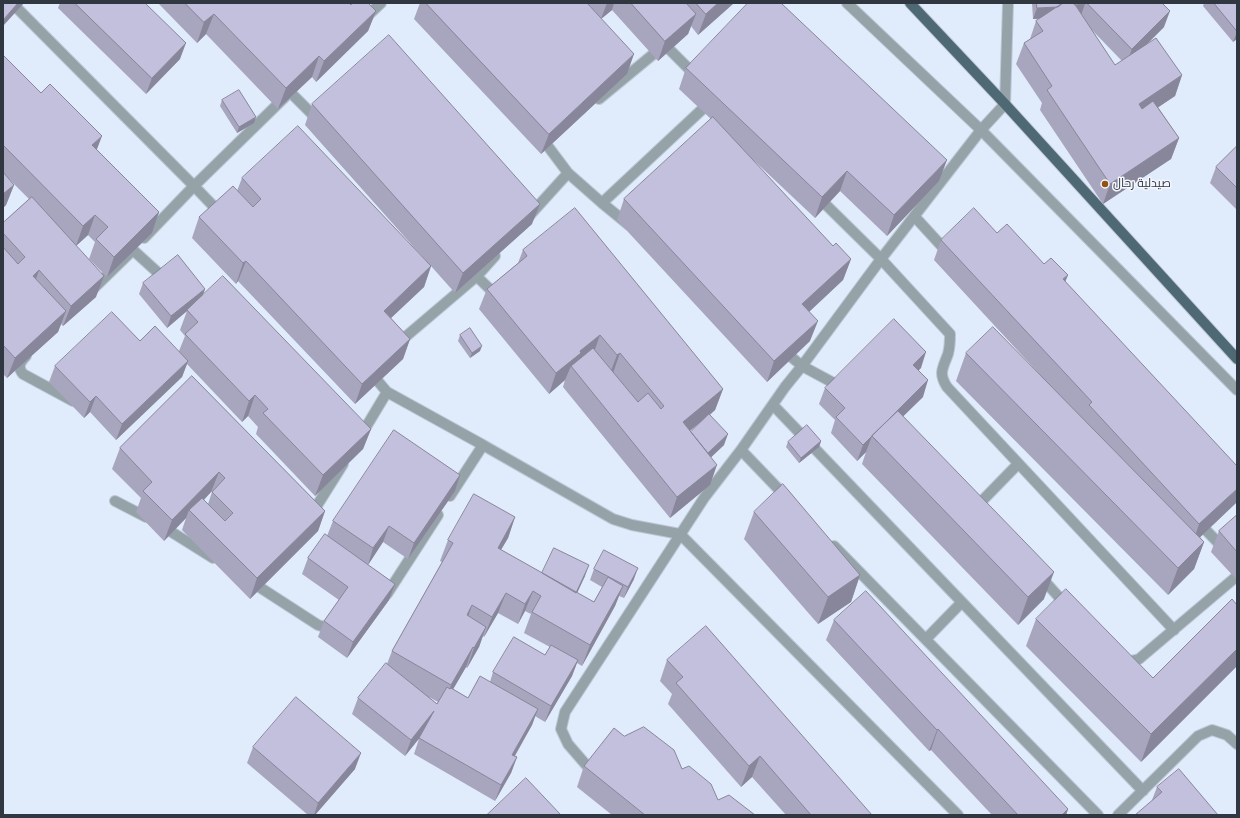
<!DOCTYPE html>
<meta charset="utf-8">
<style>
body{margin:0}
#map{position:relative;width:1240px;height:818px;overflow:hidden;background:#e0ebfb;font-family:Roboto,sans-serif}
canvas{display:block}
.frame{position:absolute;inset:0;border:4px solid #303741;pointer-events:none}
</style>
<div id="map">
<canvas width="1240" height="818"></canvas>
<div class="frame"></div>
</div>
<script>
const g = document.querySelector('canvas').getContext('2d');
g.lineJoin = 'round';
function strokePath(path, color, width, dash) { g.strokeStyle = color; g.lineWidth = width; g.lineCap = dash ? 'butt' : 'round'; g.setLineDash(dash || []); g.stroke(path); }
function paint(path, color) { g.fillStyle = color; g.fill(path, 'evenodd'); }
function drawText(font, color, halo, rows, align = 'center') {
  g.font = font + ' Roboto,Cairo,sans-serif'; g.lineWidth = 3; g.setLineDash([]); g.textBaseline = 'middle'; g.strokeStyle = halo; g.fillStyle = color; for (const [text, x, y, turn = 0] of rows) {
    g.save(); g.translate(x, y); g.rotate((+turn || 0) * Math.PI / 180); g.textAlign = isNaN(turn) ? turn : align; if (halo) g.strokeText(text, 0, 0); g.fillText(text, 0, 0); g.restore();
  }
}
const minor = new Path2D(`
 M847,3L981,130L1237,390
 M15,6L194,186L221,214
 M365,18L381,3
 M661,41L696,76
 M284,86L318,120
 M599,99L662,47
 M568,173L602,203L629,225
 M817,196L881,259L950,334C950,341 950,347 948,354C943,368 938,373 947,387L1174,630
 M602,203L710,102
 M530,215L568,173L541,137
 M915,217L948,253
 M144,238L194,186L285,97
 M466,266L498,297
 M92,290L133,250L166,280
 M397,344L477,276L495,256
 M783,350L802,366L843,388
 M26,356C20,362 17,367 23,374L73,401
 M387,392L483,445
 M773,405L1143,791
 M360,437L387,392L371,373
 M741,450L788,499
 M450,496L483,445L613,519L632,525L680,534L958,815
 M115,501L146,517
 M978,505L1018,464
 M311,515L343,464
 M1198,522L1237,562
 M162,526L213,558
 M834,546L1098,815
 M1040,576L1067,606
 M250,581L318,625L335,630
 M387,594L438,515
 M926,639L962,602
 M1123,661L1127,662L1139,659L1237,576
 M594,774L568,744L561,729L565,712L704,498L741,450L785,387L802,366L881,259L981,130L1005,104L1008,3
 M1118,815L1198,736L1212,730L1227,735L1237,744`);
const major = new Path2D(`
 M910,3L1005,104L1237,359`);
const wall = new Path2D(`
 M60,3H145L180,59L146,94L58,8Z
 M158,3H349L351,5L376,11L368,31L316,82L312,77L278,109L206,34L197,43Z
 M420,3H734L698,35L691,26L688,34L658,61L612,10L601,19L627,74L541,154L414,19Z
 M1032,3H1162L1164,27L1148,43L1182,75L1175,96L1158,107L1179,138L1171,159L1103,204L1040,110L1042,103L1016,64L1024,43L1030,39L1036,21L1040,19H1033ZM1091,29L1122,61L1115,65Z
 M1204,3H1237V39L1233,42L1203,6Z
 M3,55L159,212L152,233L107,277L89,259L95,242L88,235L76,246L96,297L63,326L61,324L58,332L7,378L3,374V223L29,199L6,176L14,185L6,205L3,208Z
 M686,68L939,181L887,236L840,191L815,218L747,154L833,246L851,259L843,280L809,312L810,341L767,382L617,220L624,199L711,119L679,89Z
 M222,100L254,123L237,133L220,106Z
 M312,104L532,224L455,293L431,266L424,287L391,318L410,339L403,359L355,404L238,281L236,284L192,238L199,217L237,191L242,178L427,262L305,125Z
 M1237,146V210L1210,183L1216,167Z
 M997,233L1044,264L1068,275L1065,281L1237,502L1200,537L1204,542L1194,569L1168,595L956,381L966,353L1054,390L934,260L941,240Z
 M523,250L723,389L715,410L710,415L724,445L711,457L710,485L670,518L563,387L565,380L549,394L479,309L487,289L518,263ZM706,418L691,432L690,431Z
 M143,283L205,289L203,295L371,429L363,449L315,496L256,434L258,427L248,416L242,422L187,364L182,377L116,440L90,412L84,418L49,382L55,366L140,341L179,351L185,336L180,330L187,311L167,328L139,294Z
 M460,335L480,351L470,358L458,341Z
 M921,368L919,370L923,397L903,416L1044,599L1018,625L862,464L866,452L857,461L831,433L835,420L819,404L825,388Z
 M192,376L325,511L318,531L250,599L182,530L186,518L164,541L136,512L141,498L112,469L120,448ZM211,492H212L208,504L204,500Z
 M821,441L819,447L799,463L786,447L788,442Z
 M460,475L455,491L408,559L383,542L368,565L395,584L389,600L347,658L318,637L324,621L339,600L302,574L308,558L327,536L333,521Z
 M754,512L860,575L851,602L818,624L744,539Z
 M1237,515V580L1211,552L1219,531Z
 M515,517L508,538L501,550L542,573L585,576L577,593L594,602L602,587L590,580L594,569L634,579L624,598L619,596L615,606L582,666L577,663L572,676L545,722L535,716L532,725L515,756L517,757L511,773L495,801L414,754L419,739L405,756L352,714L358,698L387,664L392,651L442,562L440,561L448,540ZM525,611L531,614L524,633L550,647L545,655L493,672L490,682L468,698L453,689L466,667L467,668L479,647L483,636L484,637L498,613L518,624ZM429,697L438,702L437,704Z
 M1237,605V666L1141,762L1026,646L1036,619L1153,678Z
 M834,620L1068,809L1066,815H992L931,750L929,751L826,640Z
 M667,660L872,815H786L752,777L741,787L668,704L672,694L660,681Z
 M624,736L682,769L718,800L755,815H612L577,787L584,766Z
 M253,747L355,769L315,815H308L247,763Z
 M1157,787L1218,815L1152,800Z`);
const shadedWall = new Path2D(`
 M18,3H24L3,26V20Z
 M607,3H614L612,10L601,19Z
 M718,3H734L698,35L706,14Z
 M1085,4L1081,15L1033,19L1037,8Z
 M376,11L368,31L316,82L324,61Z
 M1170,11L1164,27L1126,65L1132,49Z
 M214,14L206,34L197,43L204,22Z
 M696,14L688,34L658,61L665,41Z
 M1237,32V39L1233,42Z
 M186,43L180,59L146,94L152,78Z
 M634,54L627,74L541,154L549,134Z
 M319,56L312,77L278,109L286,88Z
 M1182,75L1175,96L1132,125L1139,104Z
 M256,117L254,123L237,133L239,127Z
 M102,136L94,157L92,145Z
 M1179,138L1171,159L1103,204L1110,184Z
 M947,160L939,181L887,236L894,215Z
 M847,171L840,191L815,218L822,197Z
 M14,185L6,205L3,208V194Z
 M540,204L532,224L455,293L463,273Z
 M159,212L152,233L107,277L114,257Z
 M95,215L88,235L76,246L83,226Z
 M851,259L843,280L795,325L802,304Z
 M246,261L238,281L236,284L243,263Z
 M431,266L424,287L376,332L384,311Z
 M39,270L32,291L33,276Z
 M1068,275L1060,295L1063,279Z
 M104,276L96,297L63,326L71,306Z
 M205,289L201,300L187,310V311L167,328L171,316Z
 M66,311L58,332L7,378L15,358Z
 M818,321L810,341L767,382L774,361Z
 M600,335L593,355L571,366L565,380L549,394L556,373L580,351Z
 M410,339L403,359L355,404L362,384Z
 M482,346L480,351L470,358L472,353Z
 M926,352L921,368L907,381L913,365Z
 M620,353L613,373L609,376L617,355Z
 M188,361L182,377L116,440L122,424Z
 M928,380L923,397L877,442L872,436L866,452L857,461L863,445Z
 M723,389L715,410L675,443L683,422Z
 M255,395L248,416L242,422L249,401Z
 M96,396L90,412L84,418L90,402Z
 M371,429L363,449L315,496L323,475Z
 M728,434L724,445L702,466L706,455Z
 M821,441L819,447L799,463L801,458Z
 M717,465L710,485L670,518L677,497Z
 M219,472L211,492L192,512L189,510L186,518L164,541L172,520Z
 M460,475L455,491L408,559L414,543Z
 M1237,489V502L1192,545L1199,524Z
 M325,511L318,531L250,599L257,578Z
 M515,517L508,538L490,568L498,548Z
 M389,526L383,542L368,565L373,548Z
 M1204,542L1194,569L1168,595L1178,568Z
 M589,565L585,576L571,606L575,594Z
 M638,568L634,579L624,598L628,587Z
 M1054,572L1044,599L1018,625L1028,597Z
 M860,575L851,602L818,624L828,597Z
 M395,584L389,600L347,658L353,642Z
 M623,586L615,606L582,666L590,645Z
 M533,591L525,611L518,624L525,604Z
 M506,593L498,613L484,637L492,617Z
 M472,605L465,626L467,615Z
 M486,627L479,647L467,668L474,648Z
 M473,647L466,667L444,705L451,685Z
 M1237,649V666L1141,762L1151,734Z
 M578,660L572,676L545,722L551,706Z
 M538,709L532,725L506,771L512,755Z
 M434,711L428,727L405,756L411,740Z
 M938,729L931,750L929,751L937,730Z
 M361,753L355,769L315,815H314L318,803Z
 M760,756L752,777L741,787L749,766Z
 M517,757L511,773L495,801L501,785Z
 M1068,809L1066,815H1062Z`);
const building = new Path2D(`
 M3,3H18L3,20Z
 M75,3H145L186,43L152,78Z
 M185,3H349L351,5L352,3H368L376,11L324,61L319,56L286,88L214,14L204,22Z
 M426,3H587L634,54L549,134Z
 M631,3H686L696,14L665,41Z
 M696,3H718L706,14Z
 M748,3H781L947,160L894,215L847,171L822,197L686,68Z
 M1037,3H1063L1058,7L1037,8Z
 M1063,3H1074L1115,65L1156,38L1182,75L1139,104L1142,109L1153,101L1179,138L1110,184L1047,90L1052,86L1024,43L1043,31L1036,21Z
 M1074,3H1086L1085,4L1075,5Z
 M1087,3H1162L1170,11L1132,49Z
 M1214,3H1237V31Z
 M389,35L540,204L463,273L312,104Z
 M3,55L41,93L50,84L102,136L92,145L159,212L114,257L96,239L108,227L95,215L83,226L3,145Z
 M239,90L256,117L239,127L222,100Z
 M713,117L833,246L836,243L851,259L802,304L818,321L774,361L624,199Z
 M298,126L431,266L384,311L410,339L362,384L246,261L243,263L199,217L233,186L253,207L261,199L242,178Z
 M1237,146V188L1216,167Z
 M3,172L14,185L3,194Z
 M32,197L104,276L71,306L39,270L33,276L66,311L15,358L3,345V247L18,264L25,257L3,233V223Z
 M575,208L723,389L683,422L717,465L677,497L571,366L593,348L638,402L648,393L661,409L664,406L620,353L617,355L600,335L580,351L581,353L556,373L487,289L527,256L523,250Z
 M974,208L997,233L1007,224L1044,264L1051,258L1068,275L1063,279L1237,466V489L1199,524L1089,405L1092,402L941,240Z
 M178,255L205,289L171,316L143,283Z
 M223,276L371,429L323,475L263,413L268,409L255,395L249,401L185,334L198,322L187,310Z
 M112,312L140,341L155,326L188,361L122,424L96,396L90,402L55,366Z
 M894,319L926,352L913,365L928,380L863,445L836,417L845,408L825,388Z
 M993,327L1204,542L1178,568L966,353Z
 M470,328L482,346L472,353L460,335Z
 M192,376L325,511L257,578L189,510L202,498L225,521L233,513L212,492L225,478L219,472L172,520L143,491L152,482L120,448Z
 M898,411L1054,572L1028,597L872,436Z
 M709,414L728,434L708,453L691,432Z
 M807,425L821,441L801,458L788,442Z
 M394,430L460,475L414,543L389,526L373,548L333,521Z
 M783,484L860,575L828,597L754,512Z
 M474,494L515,517L498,548L594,602L608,577L623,586L590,645L532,612L541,596L533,591L525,604L506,593L492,617L472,605L467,615L486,627L474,648L473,647L451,685L392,651L453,543L448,540Z
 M1237,515V552L1219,531Z
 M325,534L395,584L353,642L324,621L348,587L308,558Z
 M554,548L589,565L576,593L542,573Z
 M604,550L638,568L628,587L594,569Z
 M1066,589L1153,678L1232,599L1237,605V649L1151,734L1036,619Z
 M866,591L1068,809L1062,815H1018L938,729L937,730L834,620Z
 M706,626L872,815H811L760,756L749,766L676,683L683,677L667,660Z
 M514,637L545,655L551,645L578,660L551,706L493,672Z
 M386,663L437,704L447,687L450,689L451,688L468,698L480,676L538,709L512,755L517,757L501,785L419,738L434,711L411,740L358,698Z
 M296,697L361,753L318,803L253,747Z
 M644,727L674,750L682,769L689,766L711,784L718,800L729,795L755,815H645L584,766L614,728L624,736Z
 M1179,769L1218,815H1135L1162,792L1157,787Z
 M526,778L561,815H487Z`);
const markers = [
 [1105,184,4,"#905314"]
];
const poiNames = [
 ["صيدلية رحال",1113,184]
];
strokePath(minor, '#bdc7d6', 12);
strokePath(major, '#bdc7d6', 12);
strokePath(minor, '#95a3a9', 10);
strokePath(major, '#4e6973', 10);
paint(wall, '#a8a5be');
paint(shadedWall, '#88869b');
paint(building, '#c3c0dd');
strokePath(building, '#88869b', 1);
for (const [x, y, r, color] of markers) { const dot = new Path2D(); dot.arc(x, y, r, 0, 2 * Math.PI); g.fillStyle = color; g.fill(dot); strokePath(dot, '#f4f7fd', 1.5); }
drawText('12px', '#303741', '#f4f7fd', poiNames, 'left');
</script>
